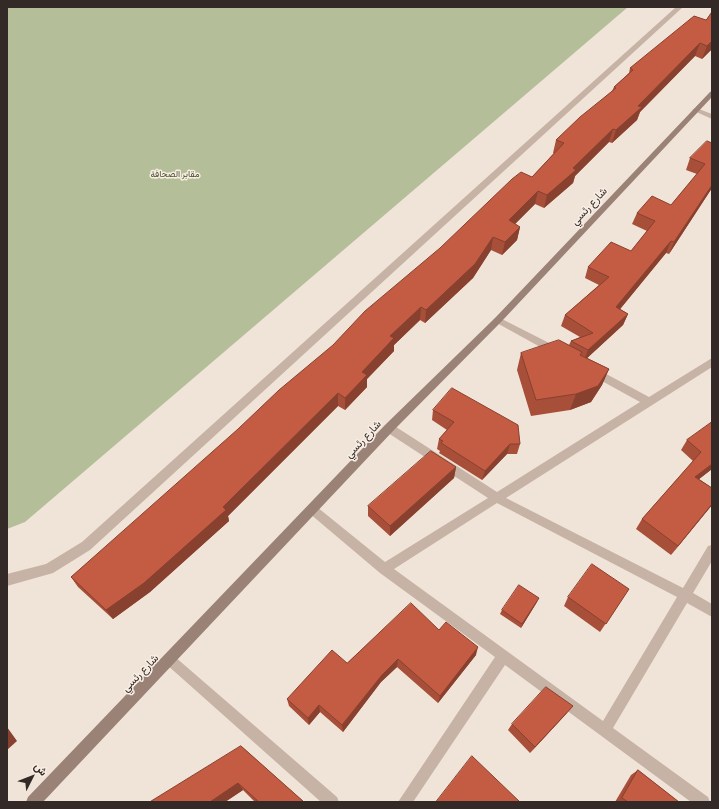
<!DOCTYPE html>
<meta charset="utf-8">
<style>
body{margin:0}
#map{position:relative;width:719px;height:809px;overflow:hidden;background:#f0e3d8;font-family:Commissioner,Vazirmatn,sans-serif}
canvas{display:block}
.frame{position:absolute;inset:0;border:8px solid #332926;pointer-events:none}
.north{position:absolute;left:12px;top:757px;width:40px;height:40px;-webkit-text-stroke:3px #f8eee4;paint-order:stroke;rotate:48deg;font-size:11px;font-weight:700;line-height:16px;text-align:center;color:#332926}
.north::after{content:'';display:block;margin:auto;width:14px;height:18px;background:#332926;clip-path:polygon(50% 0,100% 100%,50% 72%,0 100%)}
</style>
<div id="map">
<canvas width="719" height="809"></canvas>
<div class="frame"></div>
<div class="north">ش</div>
</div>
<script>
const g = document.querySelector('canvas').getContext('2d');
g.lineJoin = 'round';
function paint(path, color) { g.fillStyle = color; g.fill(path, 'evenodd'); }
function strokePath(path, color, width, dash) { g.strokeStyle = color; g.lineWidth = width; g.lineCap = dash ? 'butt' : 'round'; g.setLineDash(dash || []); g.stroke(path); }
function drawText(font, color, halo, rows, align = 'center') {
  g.font = font + ' Commissioner,Vazirmatn,sans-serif'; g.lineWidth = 3; g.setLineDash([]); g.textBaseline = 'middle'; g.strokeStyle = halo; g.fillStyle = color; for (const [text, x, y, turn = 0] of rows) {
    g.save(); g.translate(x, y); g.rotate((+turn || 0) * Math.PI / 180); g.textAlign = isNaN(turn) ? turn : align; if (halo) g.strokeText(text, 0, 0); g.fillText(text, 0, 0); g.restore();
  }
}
const green = new Path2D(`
 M7,7H628L25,522L7,529Z`);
const street = new Path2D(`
 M676,7H683L90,550L53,573L7,586V574L46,564L82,542Z
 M696,108L712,114V119L694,111L692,110Z
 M498,317L559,348L561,351L559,354H553L495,322L493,320L495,318Z
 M712,358V367L506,498L683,588L708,546L712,545V561L693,593L712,604V617L687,603L613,728L708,797L710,802H691L505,665L413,802H398L495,657L380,573L309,513L307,510L309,507L313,505L317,507L385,562L488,498L385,431L384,428L385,425H393L497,492L640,402L591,375L589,372L591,369H597L649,397ZM497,503L677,597L603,721L394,569Z
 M170,654L174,656L337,797L339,802H321L166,664L164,660L166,656Z`);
const secondary = new Path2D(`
 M712,91V97L501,322L393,431L43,802H26L28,797L385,425L495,318L710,92Z`);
const wall = new Path2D(`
 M712,12V49L702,59L695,56L640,112L637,120L612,143L609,142L575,176L573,183L544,208L535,204L515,224L520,227L517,240L502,255L491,250L473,278L425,323L420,320L394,345V351L367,379V387L345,410L338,406L228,516L229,521L150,592L113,619L78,587L71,577L532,177L554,153H553L556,140L612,91L614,87L629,73L630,68L706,20Z
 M712,143V188L669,254L666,253L620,309L628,314L623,325L587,358L609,369L602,385L591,402L570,410L531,416L517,370L521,353L569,345L571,341L580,337L561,326L565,315L599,285L585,278L588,267L631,251L647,231L632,224L637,213L671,205L697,174L686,170L690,158Z
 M433,410L520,444L517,454H507L482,480L439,453L440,451L437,449L439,439L447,430L432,420Z
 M712,422V469L699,479L712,488V505L671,555L636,529L642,519L693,461L681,450L687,440Z
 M456,467L454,478L390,536L368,516V506Z
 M629,589L600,632L564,606L568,597Z
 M537,602L521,628L500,614L502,610Z
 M439,630L476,655L438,703L397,667L381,682L343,732L320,712L309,725L289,706L287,699L347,663Z
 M567,713L530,753L508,730L512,724Z
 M241,746L304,802H255L243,790L225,802H150Z
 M638,770L679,802H615L631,775Z`);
const shadedWall = new Path2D(`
 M712,41V49L702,59L707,46Z
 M700,43L695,56L640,112L637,120L612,143L616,130L638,106Z
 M613,129L609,142L575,176L573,183L544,208L547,195L573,168Z
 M712,185V188L669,254L674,242Z
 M538,191L535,204L506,233L509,220Z
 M520,227L517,240L502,255L505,242Z
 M493,237L491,250L473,278L425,323L426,310Z
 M671,241L666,253L612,319L616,307Z
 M421,307L420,320L394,345V351L367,379V387L345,410V398L362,372L390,336Z
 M628,314L623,325L584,361L588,350Z
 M609,369L602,385L591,402L570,410L576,394Z
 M338,393V406L228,516L229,521L150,592L113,619L106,610L223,507Z
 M510,444L507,454L482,480L485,471Z
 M712,464V469L689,487L695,477Z
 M456,467L454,478L390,536V526Z
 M712,504V505L671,555L678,546Z
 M539,598L537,602L521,628L522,624Z
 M478,647L476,655L438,703L440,696Z
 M398,659L397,667L381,682L343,732L342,725L382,675Z
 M319,705L320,712L309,725L308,718Z
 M573,706L567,713L530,753L535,747Z
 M7,727L17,741L7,750Z
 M238,783L243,790L225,802H210Z`);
const building = new Path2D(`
 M712,12V41L707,46L700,43L638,106L642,107L616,130L613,129L573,168L576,170L547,195L538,191L509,220L520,227L505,242L493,237L475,264L426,310L421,307L390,336L394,338L362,372L367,375L345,398L338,393L223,507L226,510L144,583L106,610L71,577L238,429L279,390L333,345L365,311L440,248L512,179L521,172L532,177L564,143L556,140L580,117L616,88L614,87L633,70L630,68L694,16L706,20Z
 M707,141L712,143V185L674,242L671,241L616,307L628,314L588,350L571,341L593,333L565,315L609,277L588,267L611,242L631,251L655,221L637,213L652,196L671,205L705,164L690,158Z
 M559,340L582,352L580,355L609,369L598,386L576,394L536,400L521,353Z
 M452,388L518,425L520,444H510L485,471L441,443L443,441L439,439L454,422L433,410Z
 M712,422V464L695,477L712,488V504L678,546L642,519L701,452L687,440Z
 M431,451L456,467L390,526L368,506Z
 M592,564L629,589L606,624L568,597Z
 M519,585L539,598L522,624L502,610Z
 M411,603L439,630L446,622L478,647L440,696L398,659L382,675L342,725L319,705L308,718L287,699L332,650L347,663Z
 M546,687L573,706L535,747L512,724Z
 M241,746L304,802H259L238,783L210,802H150Z
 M472,756L520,802H436Z
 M638,770L679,802H628L622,798Z`);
const farParknames = [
 ["مقابر الصحافة",175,174]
];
const streetNames = [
 ["شارع رئسي",589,206,-47],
 ["شارع رئسي",363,439,-47],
 ["شارع رئسي",140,673,-46]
];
paint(green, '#b4be99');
paint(street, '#c7b3a5');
paint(secondary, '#9b8276');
paint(wall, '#a84f3a');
paint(shadedWall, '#88402f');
paint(building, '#c35c43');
strokePath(building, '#88402f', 1);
drawText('9px', '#45512a', '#f8eee4', farParknames);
drawText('11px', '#332926', '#f8eee4', streetNames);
</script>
